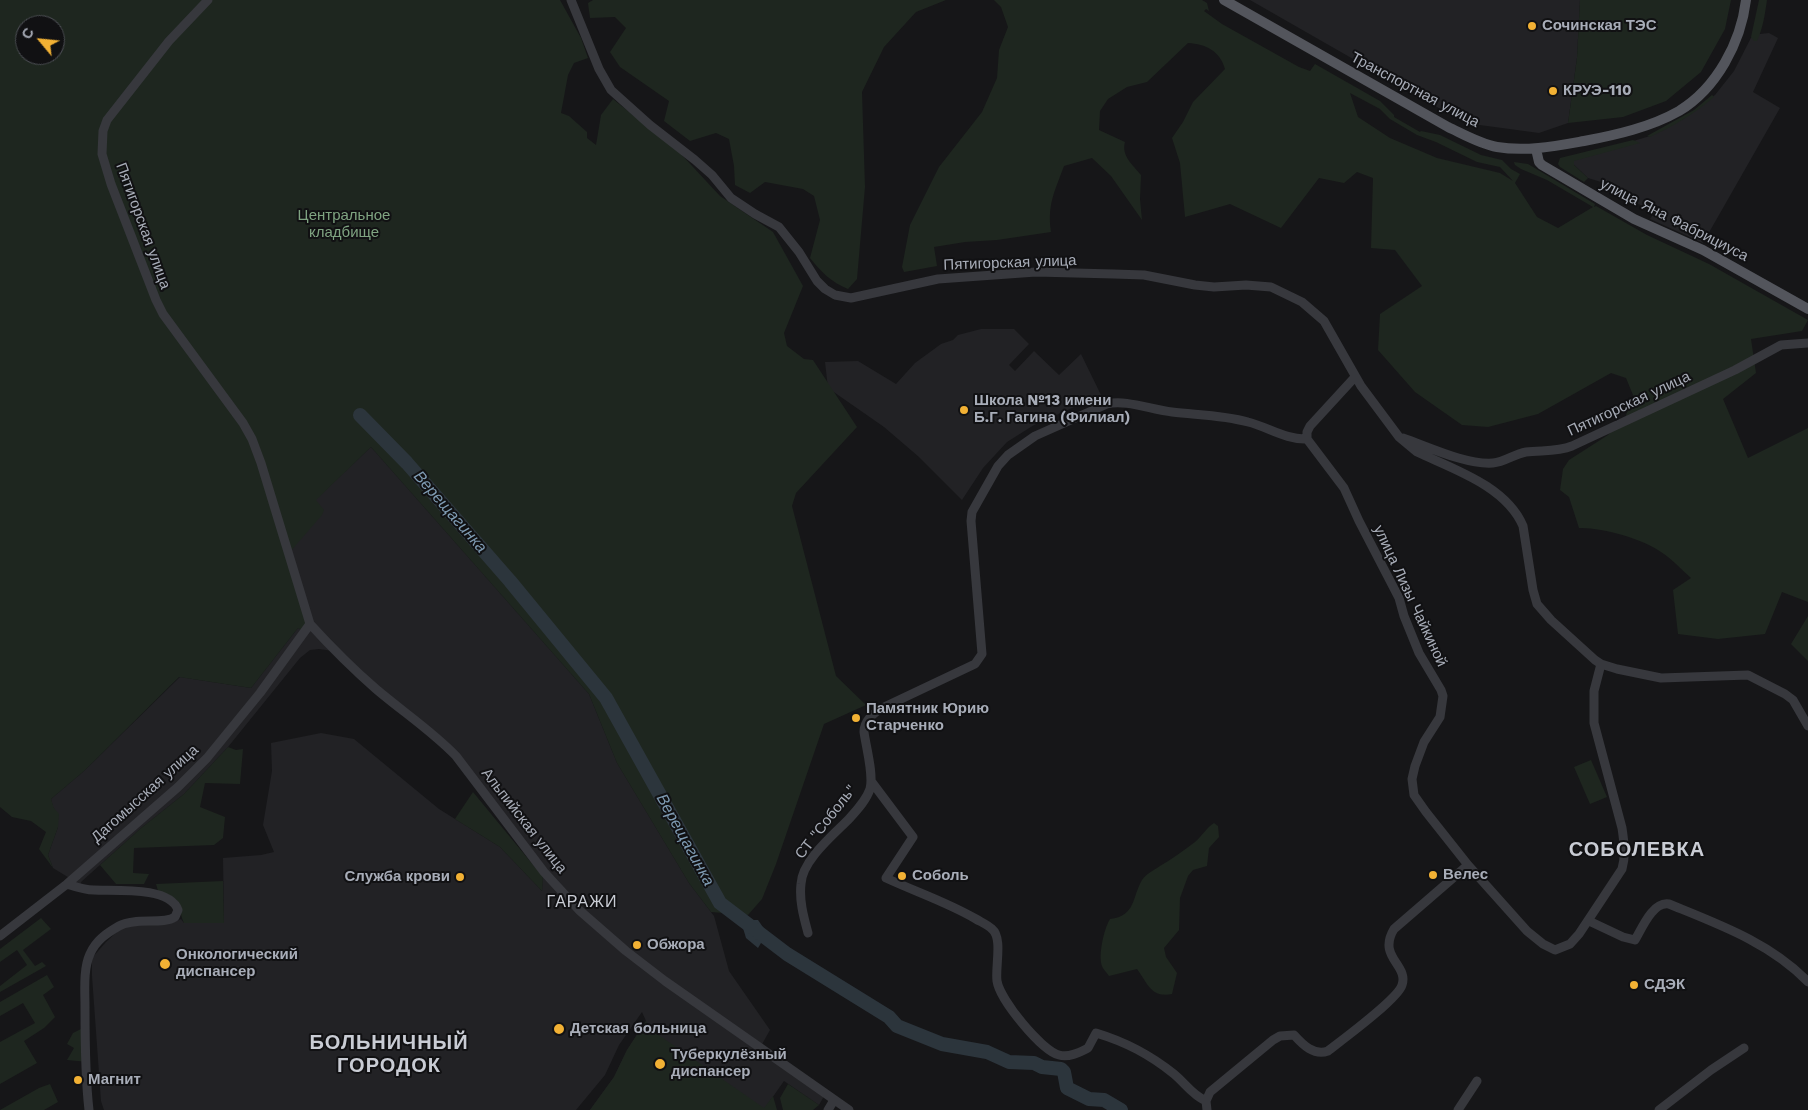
<!DOCTYPE html>
<meta charset="utf-8">
<style>
body{margin:0}
#map{position:relative;width:1808px;height:1110px;overflow:hidden;background:#161618;font-family:"Work Sans",sans-serif}
canvas{display:block}
.north{position:absolute;left:15px;top:15px;width:50px;height:50px;box-sizing:border-box;background:#111113;border:1px solid #4d4f55;border-radius:50%;rotate:298deg;font-size:14px;font-weight:700;line-height:20px;text-align:center;color:#a8adb8}
.north::after{content:'';display:block;margin:auto;width:18px;height:22px;background:#f2b134;clip-path:polygon(50% 0,100% 100%,50% 72%,0 100%)}
</style>
<div id="map">
<canvas width="1808" height="1110"></canvas>
<div class="north">С</div>
</div>
<script>
const g = document.querySelector('canvas').getContext('2d');
g.lineJoin = 'round';
function paint(path, color) { g.fillStyle = color; g.fill(path, 'evenodd'); }
function strokePath(path, color, width, dash) { g.strokeStyle = color; g.lineWidth = width; g.lineCap = dash ? 'butt' : 'round'; g.setLineDash(dash || []); g.stroke(path); }
function drawText(font, color, halo, rows, align = 'center') {
  g.font = font + ' "Work Sans",sans-serif'; g.lineWidth = 4; g.setLineDash([]); g.textBaseline = 'middle'; g.strokeStyle = halo; g.fillStyle = color; for (const [text, x, y, turn = 0] of rows) {
    g.save(); g.translate(x, y); g.rotate((+turn || 0) * Math.PI / 180); g.textAlign = isNaN(turn) ? turn : align; if (halo) g.strokeText(text, 0, 0); g.fillText(text, 0, 0); g.restore();
  }
}
const built = new Path2D(`
 M1250,0H1580L1577,58L1568,123L1539,133L1465,123Z
 M1755,30L1760,34L1769,33L1778,38L1753,92L1780,108L1703,243L1650,219L1654,213L1601,182L1588,178L1571,162L1573,159L1650,136L1683,119L1715,95L1734,71Z
 M981,329H1014L1029,344L1009,365L1015,371L1034,351L1059,375L1081,354L1101,395L1034,425L1007,442L983,468L962,500L919,457L884,427L828,388L825,362L858,361L896,384L915,363L941,344L953,340L958,335Z
 M371,447L589,694L617,763L689,883L714,916L729,971L770,1030L761,1046L827,1091L819,1105L784,1081L765,1108L590,1110L614,1077L627,1050L646,1021L642,1012L619,1045L605,1075L576,1110H104L101,1101L92,976V958L106,942L121,928L142,923H172L181,919L184,923H224L223,858L261,855L274,852L263,825L272,771L271,743L321,733L354,739L439,809L500,847L542,891L543,872L452,751L333,651L319,649L310,650L300,658L228,747L184,794L140,829L81,882L80,889L71,879L53,868L48,855L58,827L51,799L84,771L180,677L251,688L298,628L307,633L290,552L315,500Z`);
const green = new Path2D(`
 M0,0H560L581,38L588,58L574,63L568,75L561,113L569,116L587,132V138L596,145L601,115L613,99L680,153L720,196L773,232L803,286L784,333L787,346L804,359L813,360L857,427L796,493L792,506L836,676L866,705L824,724L776,864L762,899L748,915L711,912L689,883L617,763L589,694L371,447L316,500L324,510L322,515L290,552L308,634L298,628L251,688L179,677L84,771L51,799L54,808L59,814L58,827L48,855L53,868L39,849L46,832L31,821L12,817L0,807ZM25,25H55V55H25Z
 M593,0H946L916,12L884,47L862,92L865,187L857,279L848,289C831,282 821,272 810,258L820,220L814,196L803,189L765,182L750,193L735,185L734,166L729,139L716,133L690,141L664,121L669,101L620,67L610,52L626,28L615,17L590,18L588,3Z
 M994,0H1202L1207,3L1209,11L1206,9L1204,11L1222,24L1299,67L1310,71L1315,64L1380,101L1394,115V117L1420,132L1421,131L1440,135L1481,155L1502,160L1511,169L1520,174L1515,183L1537,217L1558,228L1593,207L1547,180L1521,169L1515,165L1514,162L1528,164L1595,204L1594,207L1596,206L1647,235L1709,264L1808,320L1802,331L1751,339L1756,373L1723,399L1748,458L1808,428V602L1782,592L1765,634L1718,639L1678,634L1673,590L1691,578C1681,569 1672,559 1661,552C1644,539 1600,527 1579,528L1569,497L1560,490L1563,469L1569,460L1608,435L1625,418L1633,395L1626,378L1611,373L1538,414L1488,427L1462,425L1415,392L1378,350L1380,314L1422,286L1395,250L1371,248L1373,178L1357,172L1344,183L1319,178L1281,228L1230,204L1185,217L1180,163L1172,138L1183,122L1193,102L1225,69C1220,51 1206,44 1188,43L1147,82L1127,87L1108,99L1100,111L1099,130L1125,142C1121,156 1133,165 1141,175L1140,199L1142,220L1111,176L1092,158L1064,166C1055,191 1047,204 1051,232L997,240L965,242L934,247L937,266L904,272L902,267L910,225L939,167L982,112L997,78L999,50L1008,27L1001,7ZM1350,93L1380,109L1390,119L1417,135L1436,142L1477,162L1500,167L1513,181L1500,173L1437,158L1390,138L1358,117Z
 M1580,0H1731L1725,29L1701,72L1666,101L1623,117L1568,123L1577,58Z
 M1759,0H1767C1765,14 1763,28 1757,41H1754L1751,37Z
 M1712,95L1714,97C1694,114 1674,126 1650,137L1647,136L1694,110Z
 M1633,140L1640,143L1574,161V165L1588,178L1584,182L1560,167L1558,164L1560,158Z
 M1808,616V661L1791,644Z
 M228,747L236,750L243,749L240,784L205,783L200,807L225,817L223,838L214,845L134,848L133,873L149,874L144,884H116L100,865L140,829L184,794Z
 M1591,760L1607,797L1590,804L1574,767Z
 M473,792L543,877L542,891L500,847L455,819Z
 M1214,823L1218,826L1219,837L1209,848L1207,866L1193,870L1188,876L1180,898L1179,930L1164,948L1166,957L1177,973L1172,994C1151,998 1148,984 1137,969L1109,976C1107,973 1103,969 1102,966C1098,955 1104,929 1110,919C1136,916 1132,897 1142,880C1147,873 1153,871 1160,866C1172,859 1184,850 1195,842C1202,836 1206,828 1214,823Z
 M223,881L224,923H184C181,917 181,913 180,907C177,896 167,894 158,891L156,884Z
 M41,918L51,929L23,950L35,966L42,962L46,966L0,992V986L27,965L17,950L0,962V949Z
 M47,975L54,987L43,995L55,1017L44,1028L24,1041L37,1063L0,1084V1042L35,1023L23,1003L0,1016V1002Z
 M646,1021L650,1029L764,1108L773,1096L777,1110H590L614,1077L627,1050Z
 M81,1029L88,1062L67,1060L74,1048L67,1044L73,1033Z
 M50,1084L58,1102L44,1110H0L39,1088Z
 M788,1084L819,1105L813,1110H783L780,1098Z`);
const water = new Path2D(`
 M750,920H758L767,933L758,948L746,938L743,928Z`);
const river = new Path2D(`
 M360,415L407,463L510,581L606,698L720,903L787,954L889,1017L897,1026L942,1044L987,1052L1009,1062L1034,1063L1042,1067L1061,1069L1064,1072L1067,1088L1089,1099L1104,1100L1121,1110`);
const minor = new Path2D(`
 M208,0L169,41L107,120L103,131L102,154L111,184L156,300L163,314L243,423L252,439L261,463L310,624C331,647 353,669 376,689C403,712 432,731 456,756L544,872L579,910L626,951L665,981L849,1110
 M571,0L599,69L611,90L650,125L695,160L712,175L731,198L755,214L779,227L799,252L817,281L825,289L835,295L851,298L938,279L1036,272L1114,274L1144,275L1195,285L1214,287L1246,285L1271,287L1302,302L1324,321L1361,386L1399,437L1417,452C1453,469 1506,486 1523,526L1533,590L1537,604L1551,620L1595,660L1601,664L1617,669L1661,678L1748,675L1785,694L1793,700L1808,726
 M1355,377L1310,426L1307,432V439L1344,488L1359,521L1399,598L1404,616L1419,653L1441,690L1443,696L1440,717L1424,742L1415,766L1412,779L1414,795L1426,812L1468,865L1527,931L1543,944L1555,950L1570,944L1579,934L1622,869C1626,855 1624,842 1622,828L1594,723V691L1601,664
 M1403,438C1429,447 1466,465 1493,463C1505,462 1514,454 1526,452C1542,450 1557,452 1572,446L1735,370L1781,345L1808,343
 M871,781L913,837L886,878C916,892 947,902 976,919C981,922 988,925 992,929C1003,938 995,967 997,981C1000,1000 1041,1050 1059,1055C1069,1058 1080,1052 1088,1048L1096,1033C1126,1042 1149,1054 1174,1074C1185,1083 1192,1095 1206,1101
 M67,884C76,887 84,890 94,890C114,891 170,886 178,910L175,917C163,925 135,917 119,926C107,933 96,940 90,954C83,969 85,991 85,1007C85,1041 85,1076 89,1110
 M1589,921L1623,937L1635,940C1642,928 1653,901 1669,904C1718,924 1771,943 1808,982
 M808,933C804,918 799,901 801,884C802,861 832,836 848,820C856,811 866,801 870,789C874,775 866,747 864,732C864,721 872,715 880,709L975,664L982,654L971,521L972,512L998,466L1008,455L1035,436L1107,404C1125,399 1152,410 1172,412C1197,415 1223,415 1248,422C1268,427 1286,440 1307,439
 M0,936L67,884L178,787L207,758L260,693L310,624
 M828,1110L834,1100
 M1207,1110L1206,1101L1210,1092L1273,1040L1280,1036L1294,1035C1303,1045 1314,1056 1328,1051C1342,1040 1398,999 1402,985C1409,965 1377,957 1394,929L1468,865
 M1458,1110L1477,1081
 M1659,1110L1711,1070L1744,1048`);
const major = new Path2D(`
 M1224,0L1448,127C1463,134 1480,144 1497,147C1526,152 1556,146 1584,141C1616,135 1651,127 1679,111C1717,88 1741,42 1746,0
 M1536,149L1539,162L1542,165L1634,219L1703,250L1808,309`);
const markers = [
 [1532,26,5,"#f2b134"],
 [1553,91,5,"#f2b134"],
 [964,410,5,"#f2b134"],
 [856,718,5,"#f2b134"],
 [1433,875,5,"#f2b134"],
 [902,876,5,"#f2b134"],
 [460,877,5,"#f2b134"],
 [637,945,5,"#f2b134"],
 [165,964,6,"#f2b134"],
 [1634,985,5,"#f2b134"],
 [559,1029,6,"#f2b134"],
 [660,1064,6,"#f2b134"],
 [78,1080,5,"#f2b134"]
];
const poiNames = [
 ["Сочинская ТЭС",1542,26],
 ["КРУЭ-110",1563,91],
 ["Школа №13 имени",974,401],
 ["Б.Г. Гагина (Филиал)",974,418],
 ["Памятник Юрию",866,709],
 ["Старченко",866,726],
 ["Велес",1443,875],
 ["Соболь",912,876],
 ["Служба крови",450,877,"right"],
 ["Обжора",647,945],
 ["Онкологический",176,955],
 ["диспансер",176,972],
 ["СДЭК",1644,985],
 ["Детская больница",570,1029],
 ["Туберкулёзный",671,1055],
 ["диспансер",671,1072],
 ["Магнит",88,1080]
];
const streetNames = [
 ["Транспортная улица",1415,90,28],
 ["улица Яна Фабрициуса",1674,220,27],
 ["Пятигорская улица",143,226,70],
 ["Пятигорская улица",1010,263,-2],
 ["Пятигорская улица",1629,404,-25],
 ["улица Лизы Чайкиной",1410,596,65],
 ["Дагомысская улица",145,794,-42],
 ["Альпийская улица",524,821,52],
 ["СТ \"Соболь\"",826,822,-52]
];
const parkNames = [
 ["Центральное",344,216],
 ["кладбище",344,233]
];
const waterNames = [
 ["Верещагинка",450,512,49],
 ["Верещагинка",685,840,61]
];
const neighbourhoodNames = [
 ["ГАРАЖИ",582,902]
];
const districtNames = [
 ["СОБОЛЕВКА",1637,850],
 ["БОЛЬНИЧНЫЙ",389,1043],
 ["ГОРОДОК",389,1066]
];
paint(built, '#222225');
paint(green, '#1e261f');
paint(water, '#2c353c');
strokePath(river, '#2c353c', 14);
strokePath(minor, '#37383d', 9);
strokePath(major, '#53555c', 10);
for (const [x, y, r, color] of markers) { const dot = new Path2D(); dot.arc(x, y, r, 0, 2 * Math.PI); g.fillStyle = color; g.fill(dot); strokePath(dot, '#111113', 2); }
drawText('bold 15px', '#a8adb8', '#111113', poiNames, 'left');
drawText('15px', '#a8adb8', '#111113', streetNames);
drawText('15px', '#7fa381', '#111113', parkNames);
drawText('italic 16px', '#7f9bb3', '#111113', waterNames);
g.letterSpacing = '1px';
drawText('16px', '#c9ccd4', '#111113', neighbourhoodNames);
g.letterSpacing = '0px';
g.letterSpacing = '1px';
drawText('bold 20px', '#c9ccd4', '#111113', districtNames);
g.letterSpacing = '0px';
</script>
